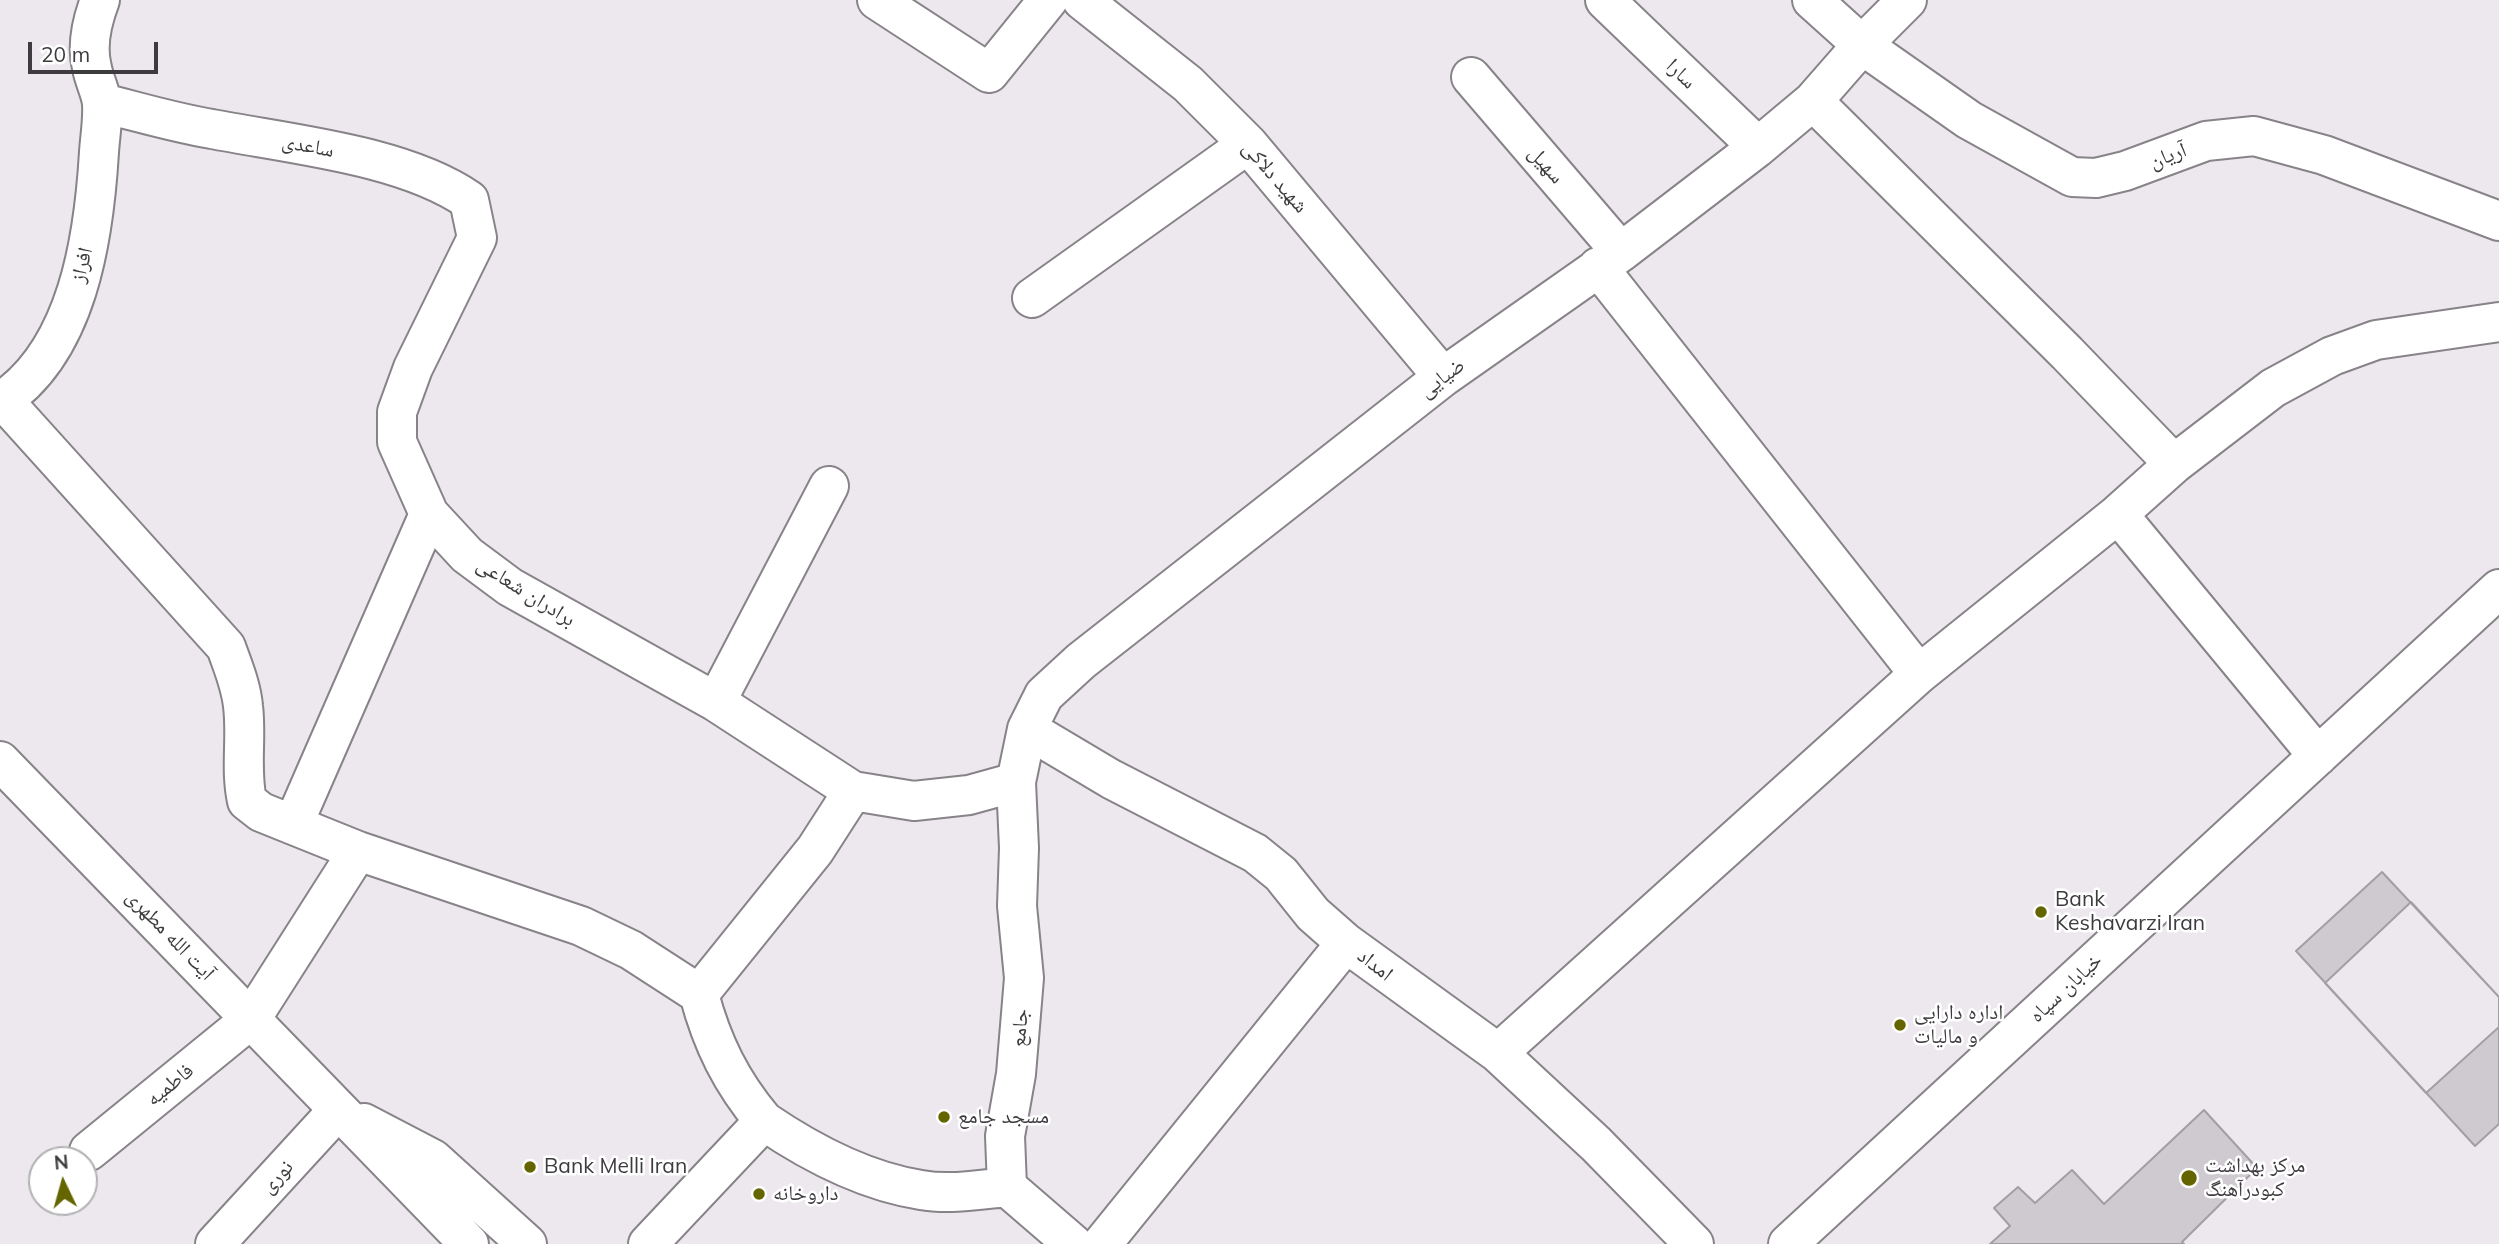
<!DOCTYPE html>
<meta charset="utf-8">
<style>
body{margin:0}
#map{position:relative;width:2499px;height:1244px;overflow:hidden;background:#ede8ee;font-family:Mulish,sans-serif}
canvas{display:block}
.north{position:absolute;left:28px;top:1146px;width:70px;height:70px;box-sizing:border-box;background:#fff;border:2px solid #b1b1b2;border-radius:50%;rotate:355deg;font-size:19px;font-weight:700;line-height:28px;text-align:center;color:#3d3b3e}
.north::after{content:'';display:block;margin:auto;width:24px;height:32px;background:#656500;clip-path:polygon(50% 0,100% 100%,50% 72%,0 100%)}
.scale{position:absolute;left:28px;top:42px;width:130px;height:32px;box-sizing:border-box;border:4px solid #3d3b3e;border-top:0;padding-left:9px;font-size:21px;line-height:24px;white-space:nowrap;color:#3d3b3e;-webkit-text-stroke:5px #fff;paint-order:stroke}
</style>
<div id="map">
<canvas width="2499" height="1244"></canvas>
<div class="north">N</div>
<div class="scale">20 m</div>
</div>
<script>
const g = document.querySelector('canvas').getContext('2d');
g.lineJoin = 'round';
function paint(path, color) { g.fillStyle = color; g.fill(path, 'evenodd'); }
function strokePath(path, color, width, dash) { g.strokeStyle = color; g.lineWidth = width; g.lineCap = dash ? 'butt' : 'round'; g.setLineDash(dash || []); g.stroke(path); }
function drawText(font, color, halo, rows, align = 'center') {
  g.font = font + ' Mulish,"Noto Naskh Arabic",sans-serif'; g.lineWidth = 5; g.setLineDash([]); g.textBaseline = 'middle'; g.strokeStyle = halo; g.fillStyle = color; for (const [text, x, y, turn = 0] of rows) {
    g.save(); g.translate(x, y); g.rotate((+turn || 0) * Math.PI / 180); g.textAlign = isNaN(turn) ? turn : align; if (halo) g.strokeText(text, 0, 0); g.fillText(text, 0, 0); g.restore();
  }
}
const building = new Path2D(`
 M2382,872L2499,997V1124L2475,1146L2296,951Z
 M2411,902L2499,997V1027L2426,1093L2325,983Z
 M2204,1110L2257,1168L2182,1242L2184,1244H1990L2010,1226L1994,1208L2018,1187L2035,1203L2072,1170L2104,1204Z`);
const minor = new Path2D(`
 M877,0L989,73L1048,0
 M1082,0L1188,84L1248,144L1443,377
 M1605,0L1758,147
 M1812,0L1862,45L1969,120L2072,177L2096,178L2125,171L2206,141L2254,136L2324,155L2499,221
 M1471,77L1621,252
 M1813,101L2067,353L2174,464
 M102,103C139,112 175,123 212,129C290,144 404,155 469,200L477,238L413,368L397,412V442L429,514L467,555L510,587L716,702L853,791
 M1598,267L1919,674
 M1032,298L1248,144
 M3,400L226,647C233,667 241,685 243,706C247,738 240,769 247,801L261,812L358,851L581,926L631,950L699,994
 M0,402C78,352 94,237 99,152C100,137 103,120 102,104C101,92 94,80 92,68C86,45 92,21 100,0
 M2118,514L2318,756
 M716,702L829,486
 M1027,729L1111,779L1255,853L1281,874L1313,914L1346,943L1498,1053L1596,1144L1694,1244
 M293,825L429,514
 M1498,1053L1919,674L2118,514L2174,464L2273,388L2332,356L2376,340L2499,322
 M764,1121C731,1082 712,1043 699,994L815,850L853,791L914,801L969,795L1016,782
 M89,1151L251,1019L358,851
 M215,1244L338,1110
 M648,1244L764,1121C811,1153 864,1181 921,1190C949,1195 979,1190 1007,1187
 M1073,1244L1007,1187L1005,1136L1016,1074L1024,978L1017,906L1019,848L1016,782L1027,729L1044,695L1081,661L1443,377L1621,252L1758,147L1813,101L1862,45L1907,0
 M1102,1244L1346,943
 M1788,1244L2499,589`);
const major = new Path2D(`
 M0,761L469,1244
 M364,1123L433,1159L527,1244`);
const markers = [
 [2041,912,7,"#656500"],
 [1900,1025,7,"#656500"],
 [944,1117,7,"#656500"],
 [530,1167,7,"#656500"],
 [2189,1178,9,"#656500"],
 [759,1194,7,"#656500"]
];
const streetNames = [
 ["سارا",1681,74,44],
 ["ساعدی",308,146,11],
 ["آریان",2168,156,-21],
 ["سهیل",1546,165,49],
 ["شهید دلاکی",1275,177,49],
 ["افراز",82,265,-76],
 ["ضیایی",1442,378,-37],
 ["برادران شعاعی",526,592,32],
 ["آیت الله مطهری",170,935,46],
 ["امداد",1375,965,38],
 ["خیابان سپاه",2066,988,-43],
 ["جامع",1020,1028,-85],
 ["فاطمیه",170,1085,-39],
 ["نوری",277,1177,-47]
];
const poiNames = [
 ["Bank",2055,900],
 ["Keshavarzi Iran",2055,924],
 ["اداره دارایی",1914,1013],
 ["و مالیات",1914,1037],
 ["مسجد جامع",958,1117],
 ["مرکز بهداشت",2205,1166],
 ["کبودرآهنگ",2205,1190],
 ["Bank Melli Iran",544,1167],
 ["داروخانه",773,1194]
];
paint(building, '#cfcad0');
strokePath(building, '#a39ea4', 2);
strokePath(minor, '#878388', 42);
strokePath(major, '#878388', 42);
strokePath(minor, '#fff', 38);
strokePath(major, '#fff', 38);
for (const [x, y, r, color] of markers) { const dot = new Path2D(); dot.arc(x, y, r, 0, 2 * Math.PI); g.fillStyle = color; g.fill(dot); strokePath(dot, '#fff', 2.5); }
drawText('21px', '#3d3b3e', '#fff', streetNames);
drawText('21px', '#3d3b3e', '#fff', poiNames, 'left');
</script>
